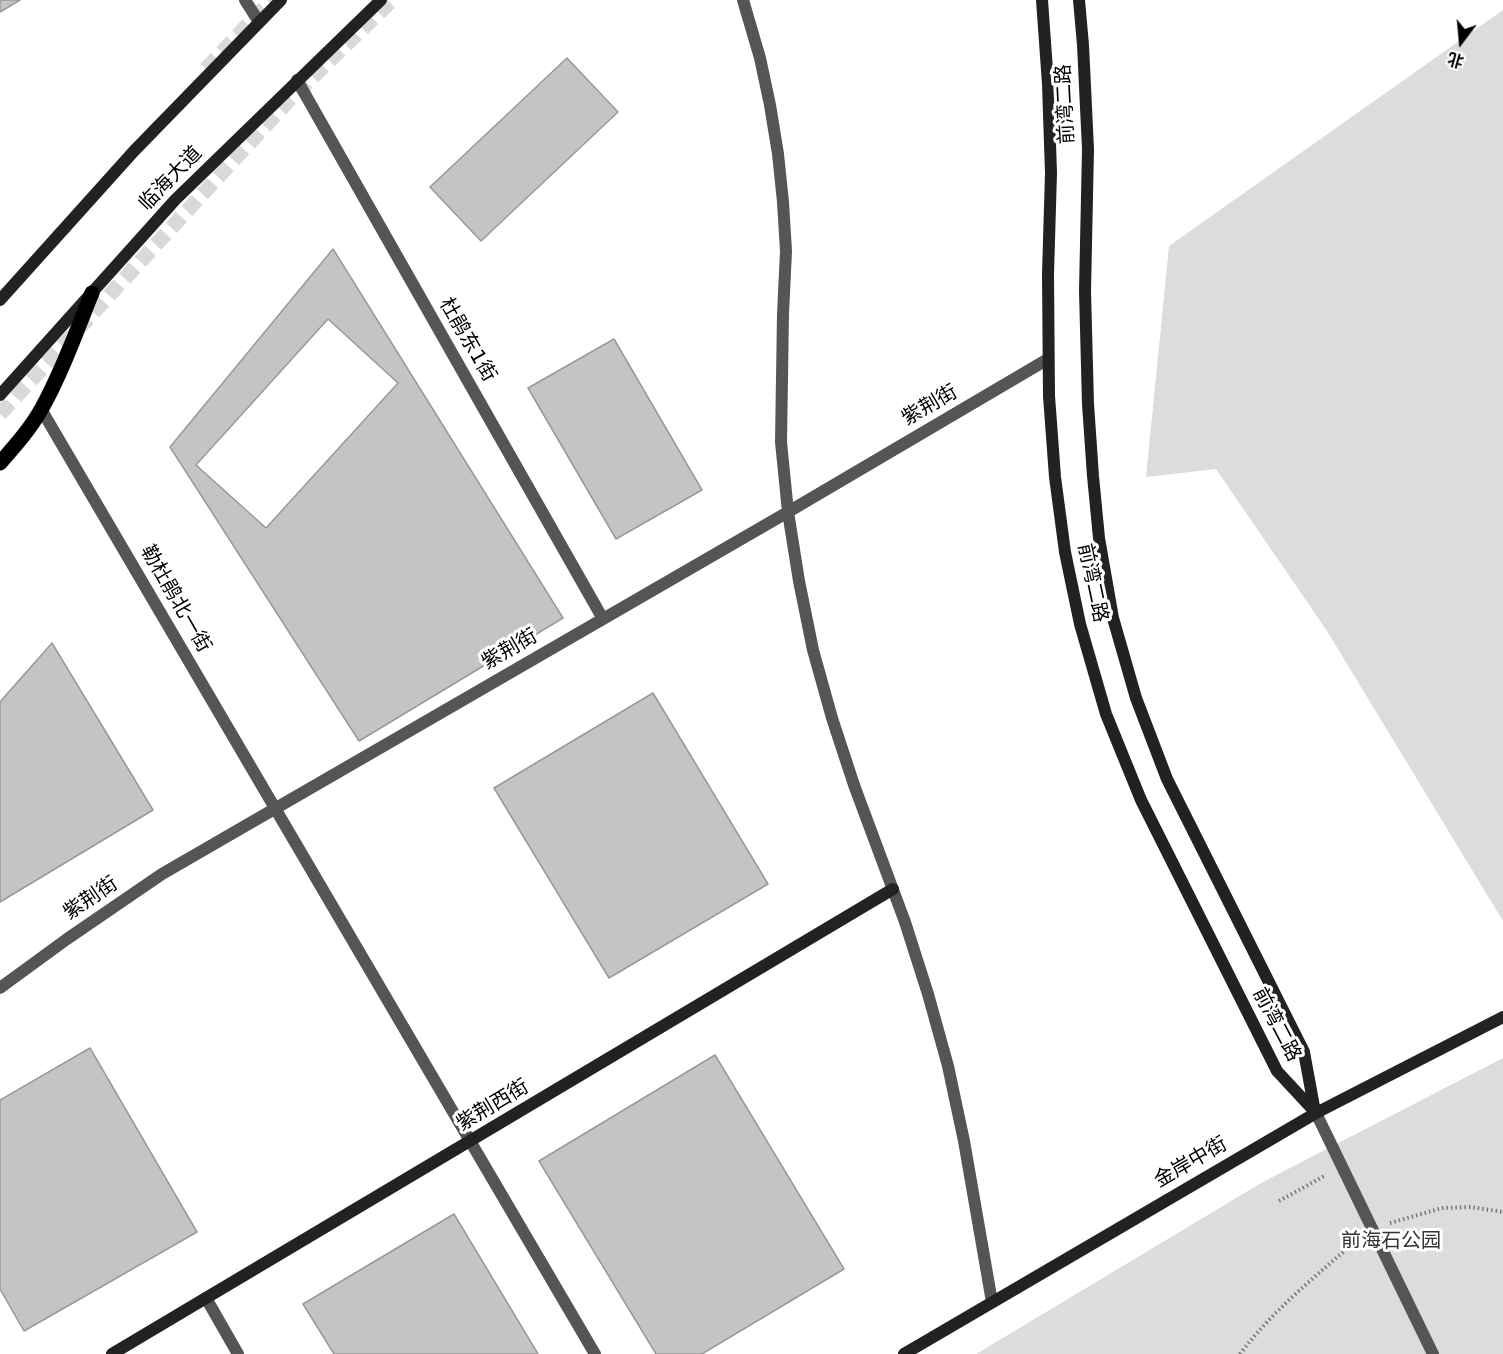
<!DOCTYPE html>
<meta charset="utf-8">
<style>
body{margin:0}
#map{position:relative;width:1503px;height:1354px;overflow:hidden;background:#fff;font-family:"DejaVu Sans","Noto Sans SC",sans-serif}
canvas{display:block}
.north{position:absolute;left:1431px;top:12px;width:60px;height:60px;-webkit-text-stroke:4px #fff;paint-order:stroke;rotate:196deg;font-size:16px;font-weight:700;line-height:24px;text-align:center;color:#000}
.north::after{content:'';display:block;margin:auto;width:21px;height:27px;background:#000;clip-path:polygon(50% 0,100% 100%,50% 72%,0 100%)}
</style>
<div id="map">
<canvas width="1503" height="1354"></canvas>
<div class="north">北</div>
</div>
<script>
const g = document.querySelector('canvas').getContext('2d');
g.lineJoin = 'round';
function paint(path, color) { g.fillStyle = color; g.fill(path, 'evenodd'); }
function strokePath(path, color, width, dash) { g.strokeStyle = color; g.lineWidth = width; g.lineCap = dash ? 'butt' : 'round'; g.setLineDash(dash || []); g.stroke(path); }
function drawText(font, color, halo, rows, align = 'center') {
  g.font = font + ' "DejaVu Sans","Noto Sans SC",sans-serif'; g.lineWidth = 6; g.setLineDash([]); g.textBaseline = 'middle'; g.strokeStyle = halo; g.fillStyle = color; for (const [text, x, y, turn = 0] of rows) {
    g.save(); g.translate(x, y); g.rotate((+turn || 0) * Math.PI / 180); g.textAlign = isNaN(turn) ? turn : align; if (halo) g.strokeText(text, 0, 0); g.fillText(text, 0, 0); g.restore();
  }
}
const green = new Path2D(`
 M1503,10V921L1327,631L1216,469L1146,477L1169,246Z
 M1503,1058V1354H976L1261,1183Z`);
const building = new Path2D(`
 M0,0H20L0,12Z
 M567,58L618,112L481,241L430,187Z
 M333,249L563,618L359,741L170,447Z
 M328,319L398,383L266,528L196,465Z
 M614,339L702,490L616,539L528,388Z
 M52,643L153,810L0,902V702Z
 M653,693L768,884L609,978L494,788Z
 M90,1048L197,1232L24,1331L0,1289V1100Z
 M715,1055L844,1269L702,1354H656L539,1161Z
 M454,1214L538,1354H334L303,1304Z`);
const primaryTunnel = new Path2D(`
 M206,69L239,34L272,0
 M0,414L289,100L392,0`);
const path = new Path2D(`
 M1279,1201L1326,1175
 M1390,1223L1442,1208L1471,1207L1503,1212
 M1240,1354C1273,1310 1316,1276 1357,1240`);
const lane = new Path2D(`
 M1316,1113L1433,1354`);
const street = new Path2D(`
 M245,0L259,22
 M743,0L760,58L770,105L778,154L783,202L786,251L783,314L781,442L788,512L799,581L813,650L832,718L854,785L905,922L928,994L948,1066L964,1141L992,1302
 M297,80L603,619
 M41,409L595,1354
 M0,988L67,939L162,874L788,512L1048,359
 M206,1298L238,1354`);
const secondary = new Path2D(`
 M1042,0L1048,84L1051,173L1048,274L1049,396L1055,477L1065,552L1080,624L1106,714L1141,800L1277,1071L1316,1113
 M1079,0L1083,45L1088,149L1085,291L1088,404L1093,476L1099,538L1113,618L1136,698L1167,779L1304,1052L1315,1112
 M0,300L134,151L281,0
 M0,395L175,200L381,0
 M112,1354L893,889
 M904,1354L1316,1113L1503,1017`);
const primary = new Path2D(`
 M0,463C15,446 31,428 42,408C62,372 76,332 92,293`);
const streetNames = [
 ["前湾二路",1066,104,-93],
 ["临海大道",171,179,-46],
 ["杜鹃东1街",467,340,60],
 ["紫荆街",930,406,-30],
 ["前湾二路",1092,583,78],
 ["勒杜鹃北一街",175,599,60],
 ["紫荆街",510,650,-30],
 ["紫荆街",91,899,-34],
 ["前湾二路",1276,1025,62],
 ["紫荆西街",493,1106,-31],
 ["金岸中街",1191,1163,-30]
];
const parkNames = [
 ["前海石公园",1391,1242]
];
paint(green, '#dcdcdc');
paint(building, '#c4c4c4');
strokePath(building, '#999', 1.5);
strokePath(primaryTunnel, '#d9d9d9', 15, [15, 8]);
strokePath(primary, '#dbdbdb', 16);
strokePath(path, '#777', 4, [1.5, 3]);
strokePath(lane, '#555', 12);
strokePath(street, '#555', 12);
strokePath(secondary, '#222', 12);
strokePath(primary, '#000', 15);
drawText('20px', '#000', '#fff', streetNames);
drawText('20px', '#333', '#fff', parkNames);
</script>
